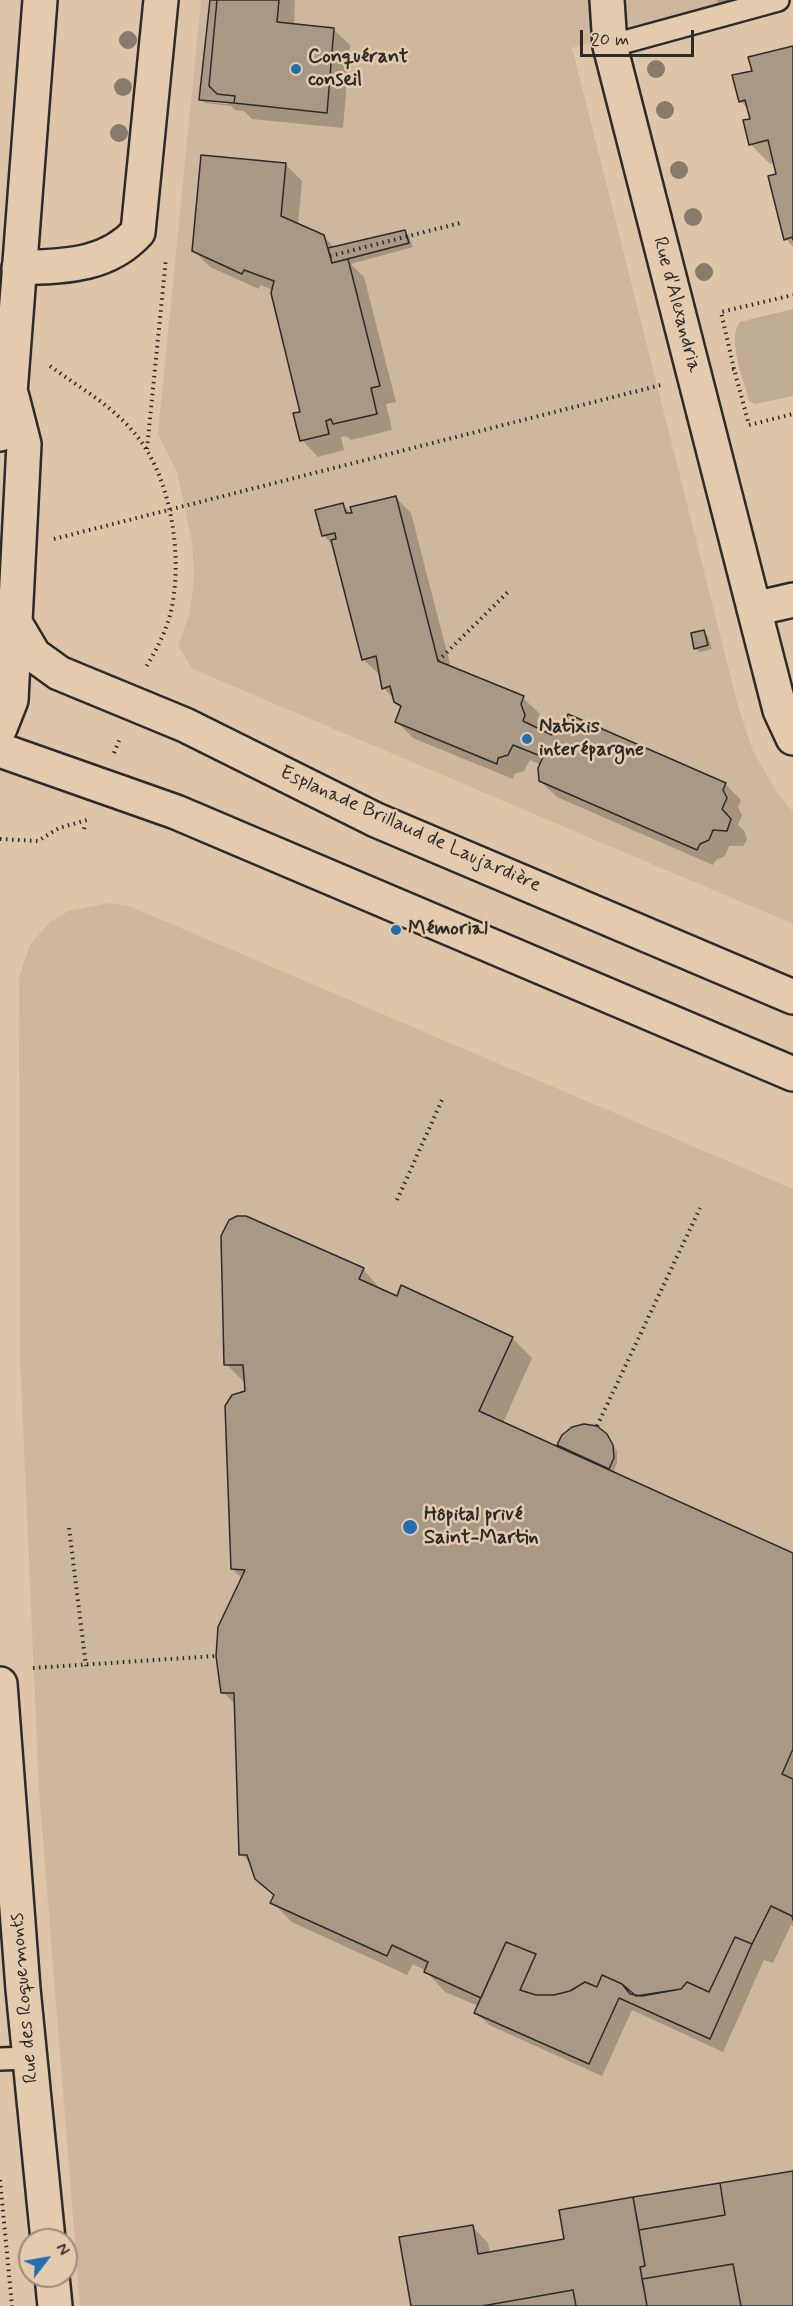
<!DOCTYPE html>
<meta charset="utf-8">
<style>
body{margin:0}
#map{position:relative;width:793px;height:2306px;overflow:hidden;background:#dec5a8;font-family:Mynerve,sans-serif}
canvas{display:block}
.north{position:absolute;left:18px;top:2228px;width:60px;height:60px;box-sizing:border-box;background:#e5cbad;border:2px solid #9b8b79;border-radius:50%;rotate:59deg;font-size:16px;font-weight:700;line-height:24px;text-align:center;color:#2b2b2b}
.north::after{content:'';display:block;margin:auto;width:21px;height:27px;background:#1f6fb2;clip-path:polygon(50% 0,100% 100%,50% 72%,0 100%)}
.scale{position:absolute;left:580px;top:30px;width:114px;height:27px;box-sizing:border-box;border:3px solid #2b2b2b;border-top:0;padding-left:8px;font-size:18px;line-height:21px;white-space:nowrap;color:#2b2b2b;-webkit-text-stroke:4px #e5cbad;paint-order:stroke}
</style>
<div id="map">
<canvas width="793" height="2306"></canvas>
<div class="north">N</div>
<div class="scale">20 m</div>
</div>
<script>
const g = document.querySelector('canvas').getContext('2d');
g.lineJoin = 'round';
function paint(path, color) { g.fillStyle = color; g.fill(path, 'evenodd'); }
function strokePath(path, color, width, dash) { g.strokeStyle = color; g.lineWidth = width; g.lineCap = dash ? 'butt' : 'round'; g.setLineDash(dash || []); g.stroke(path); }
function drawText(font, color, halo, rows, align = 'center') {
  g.font = font + ' Mynerve,sans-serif'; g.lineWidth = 5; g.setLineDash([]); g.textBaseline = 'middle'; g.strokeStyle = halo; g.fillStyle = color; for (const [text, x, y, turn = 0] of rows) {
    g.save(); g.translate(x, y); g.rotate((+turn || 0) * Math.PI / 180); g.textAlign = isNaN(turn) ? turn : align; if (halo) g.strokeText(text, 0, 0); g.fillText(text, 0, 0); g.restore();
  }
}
const built = new Path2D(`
 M201,0H747L572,48L738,706L753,751L778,794L793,812V924L193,669L178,646L189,614L192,596L194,578L192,542L177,472L158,434Z
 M108,903L129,906L793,1189V2306H80L39,1790L20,1358L19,979L29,946L50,922L68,911Z`);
const green = new Path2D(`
 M793,309V396L755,404L749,401C744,380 726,338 740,322Z`);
const shadow = new Path2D(`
 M211,0H295L294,25L333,29L350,45L343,128L252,119L244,111L235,110L231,106L205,103L201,99ZM205,99L225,101L229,104L205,102Z
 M716,0H775L728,12Z
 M793,48V247L786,239L775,163L770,164L750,144L749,110L740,101L753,72Z
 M286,165L302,181L298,225L324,237L335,248L405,231L409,236L413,247L351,264L364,277L396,402L386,404L392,430L351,440L346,436L341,437L344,450L318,457L302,440V413L273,290L260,285L259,289L210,267L194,251Z
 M395,497L411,513L451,668L523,698L540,714L537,721L540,730L553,737L725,784L741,800L738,807L742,815L738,825L745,832L747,840L743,846H729L725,856L716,860L713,865L557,797L540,781L541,765L530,760L524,771L514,774L513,779L413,738L397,722L402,708L384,688L380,675L363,659L333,545L323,535L343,505L355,517Z
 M704,632L708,636L712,649L700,652L695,648Z
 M363,1269L382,1291L512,1338L532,1358L503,1423L564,1450L559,1445L606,1435L617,1451V1463L613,1473L793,1554V1926L791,1925L773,1963L764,1960L723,2052L632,2010L602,2076L489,2025L476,2012L478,2006L445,1992L426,1971L413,1964L407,1975L292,1922L272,1902L275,1897L256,1878L252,1865L241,1854L236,1705L223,1692L243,1579L232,1569L246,1393V1384L226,1364Z
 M793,2172V2306H412L472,2226L488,2243L490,2253L566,2241L561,2211Z`);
const building = new Path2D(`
 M210,0H217L209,86L217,94L235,96L234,103L199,100Z
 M217,0H279L277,22L334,28L327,113L234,103L235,96L217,94L209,86Z
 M793,46V240L792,237L784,240L768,176L776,174L768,140L749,145L743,120L750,119L745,100L739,102L732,75L752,71L748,57Z
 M201,155L286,163L281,216L324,235L332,263L348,259L380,386L371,388L377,414L333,424L331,419L326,421L329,434L300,441L293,413L300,412L271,293L274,281L244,270L242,274L192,251Z
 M405,230L409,243L332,263L328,248Z
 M396,496L438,661L524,696L521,704L525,715L523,721L552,735L556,724L566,720L568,714L726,783L723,790L727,798L722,809L731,819L727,831L713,830L709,840L700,844L697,850L539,781L538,768L543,757L513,745L508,755L498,758L497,764L395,722L401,706L394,702L390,686L382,689L376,656L362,660L331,540L336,539L335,533L322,536L315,510L343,503L346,513H352L350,507Z
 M704,630L708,645L694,649L691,633Z
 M237,1216H246L364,1268L359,1279L397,1296L401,1285L513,1337L479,1411L793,1553V1749L782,1774L793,1779V1920L792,1916L771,1906L752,1944L735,1937L709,1992L687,1982L681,1989L636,1996L622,1984L602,1975L597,1987L585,1982L570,1991L554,1995H536L520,1990L536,1954L506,1942L481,1998L424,1972L428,1962L392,1945L387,1956L270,1903L274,1895L255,1879L247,1855H239L234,1693H221L216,1656L218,1627L245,1570L231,1569L225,1406L232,1395L245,1391L243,1365H224L221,1236L229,1220Z
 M584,1424L597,1426L607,1434L613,1445L614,1458L609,1469L557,1445L562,1435L572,1427Z
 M735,1937L752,1944L710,2039L619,1998L589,2064L474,2013L506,1942L536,1954L520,1990L536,1995H554L570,1991L585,1982L597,1987L602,1975L622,1984L630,1994L642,1996L681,1989L687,1982L709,1992Z
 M793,2171V2306H741L733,2264L642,2279L640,2267L645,2266L639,2230L725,2215L720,2183Z
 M720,2183L725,2215L639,2230L633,2197Z
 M633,2197L645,2266L640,2267L647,2306H576L573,2290L482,2306H411L399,2237L473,2225L478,2254L564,2239L559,2210Z
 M733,2264L741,2306H647L642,2279Z
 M573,2290L576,2306H482Z`);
const path = new Path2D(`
 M330,256L460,223
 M50,366C80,388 113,406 136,435C172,478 184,561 170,615C165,634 155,652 145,669
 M732,369H734L749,425L793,414
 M734,369L721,312L793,295
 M147,449L166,258
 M54,539L661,385
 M438,661L510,590
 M114,753L120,738
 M84,829L85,825
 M0,839L38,841L59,828L87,820
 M397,1200L442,1100
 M597,1426L700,1208
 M69,1528L86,1666
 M33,1668L216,1656
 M0,2180L12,2306`);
const service = new Path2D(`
 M610,46L778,0
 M0,2059L30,2058`);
const minor = new Path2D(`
 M607,0L610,46L780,710L793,738
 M19,268C63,266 106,267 138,232L161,0
 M754,609L793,600
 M0,1684L23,1989L48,2240
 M52,2276L55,2306`);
const tertiary = new Path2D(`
 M0,434L10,393L40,0
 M15,623L34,655L59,673L185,725L376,820L793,997
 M0,728L11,700L24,444L12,397
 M0,750L176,812L793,1074`);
const trees = [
 [128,40],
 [656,69],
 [123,87],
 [665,110],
 [119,133],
 [679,170],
 [693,217],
 [704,272]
];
const markers = [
 [296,69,6,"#1f6fb2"],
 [527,739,6,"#1f6fb2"],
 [396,930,6,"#1f6fb2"],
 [410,1527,8,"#1f6fb2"]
];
const poiNames = [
 ["Conquérant",308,58],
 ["conseil",308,81],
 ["Natixis",539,728],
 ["interépargne",539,751],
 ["Mémorial",408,930],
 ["Hôpital privé",424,1516],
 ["Saint-Martin",424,1539]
];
const streetNames = [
 ["Rue d'Alexandria",676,305,75],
 ["Esplanade Brillaud de Laujardière",410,830,24],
 ["Rue des Roquemonts",25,1998,-95]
];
paint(built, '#ceb89d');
paint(green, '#c0ab93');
paint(shadow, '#0003');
paint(building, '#a99883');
strokePath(building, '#2b2b2b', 1.5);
strokePath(service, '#2b2b2b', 26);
strokePath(minor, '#2b2b2b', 38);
strokePath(tertiary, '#2b2b2b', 38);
strokePath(path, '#2b2b2b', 4, [1.5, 4.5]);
strokePath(service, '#e5cbad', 21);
strokePath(minor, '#e5cbad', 33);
strokePath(tertiary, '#e5cbad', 33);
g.fillStyle = '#887b6c';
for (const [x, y] of trees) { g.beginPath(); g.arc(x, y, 9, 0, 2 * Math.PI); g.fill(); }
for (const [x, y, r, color] of markers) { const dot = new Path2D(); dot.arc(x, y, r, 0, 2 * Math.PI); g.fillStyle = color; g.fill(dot); strokePath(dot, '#e5cbad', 2); }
drawText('bold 20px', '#2b2b2b', '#e5cbad', poiNames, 'left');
drawText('20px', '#2b2b2b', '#e5cbad', streetNames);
</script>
